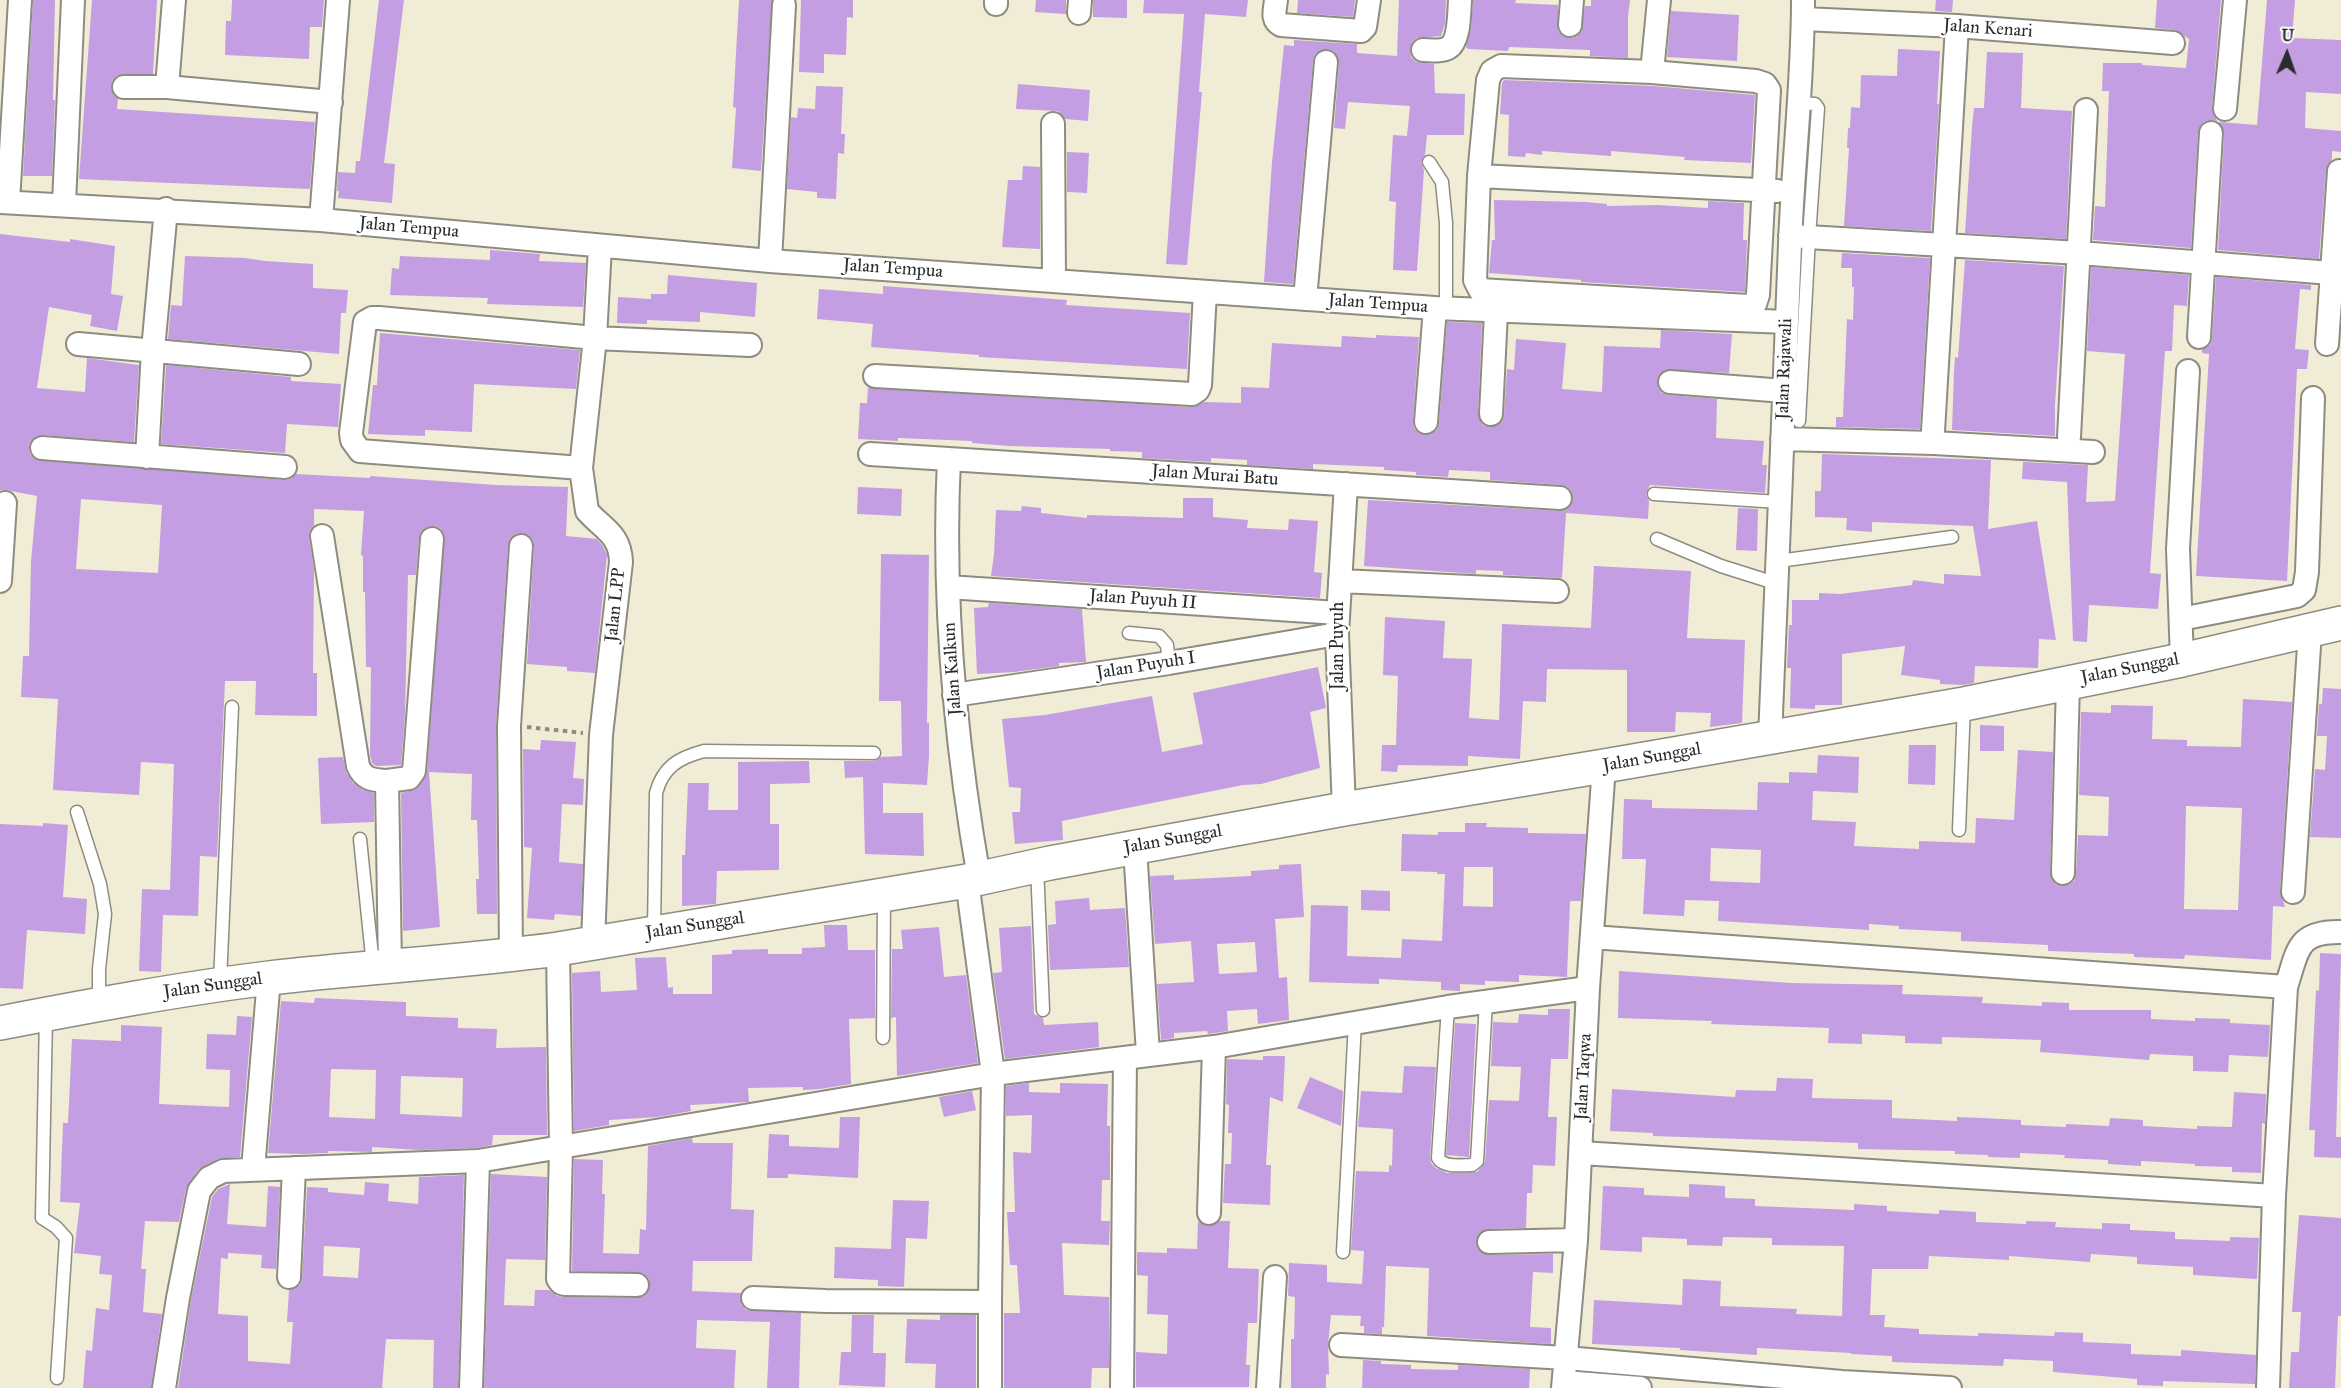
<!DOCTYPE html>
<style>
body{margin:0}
#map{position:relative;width:2341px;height:1388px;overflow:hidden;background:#f1ecd5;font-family:"IM FELL Great Primer",serif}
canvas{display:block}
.north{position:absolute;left:2257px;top:24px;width:60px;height:60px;-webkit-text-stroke:4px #fff;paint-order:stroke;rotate:2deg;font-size:16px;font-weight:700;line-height:24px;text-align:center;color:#2b2b2b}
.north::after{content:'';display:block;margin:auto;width:21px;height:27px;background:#2b2b2b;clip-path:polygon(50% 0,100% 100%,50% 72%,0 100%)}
</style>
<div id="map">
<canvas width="2341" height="1388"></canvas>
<div class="north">U</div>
</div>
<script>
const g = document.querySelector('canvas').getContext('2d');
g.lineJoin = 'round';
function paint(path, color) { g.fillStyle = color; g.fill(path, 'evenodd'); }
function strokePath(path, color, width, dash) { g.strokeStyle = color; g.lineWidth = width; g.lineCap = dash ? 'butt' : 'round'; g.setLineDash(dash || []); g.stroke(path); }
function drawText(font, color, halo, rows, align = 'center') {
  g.font = font + ' "IM FELL Great Primer",serif'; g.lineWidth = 5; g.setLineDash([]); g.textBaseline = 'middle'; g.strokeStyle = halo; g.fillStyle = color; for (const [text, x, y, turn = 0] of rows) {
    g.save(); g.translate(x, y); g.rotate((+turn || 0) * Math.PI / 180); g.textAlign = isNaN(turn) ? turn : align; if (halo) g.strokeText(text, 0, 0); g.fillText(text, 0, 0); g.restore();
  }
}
const building = new Path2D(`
 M33,0H55L53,100H55L52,176H23Z
 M92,0H157L153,74H124L117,76L112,81L111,88L113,94L118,99L117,109L315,122L310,189L79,179Z
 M232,0H324L322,27H310L309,59L225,55L226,21H231Z
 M379,0H404L384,163L395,164L392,203L338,198L339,191H337L338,172L355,173L356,161H360Z
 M739,0H772L761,171L732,168L736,108L733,107Z
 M801,0H853V18L847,17L846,55L824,54V73L799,72Z
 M1036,0H1066V14L1035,12Z
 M1093,0H1127V18L1093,17Z
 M1144,0H1248L1246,17L1205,14L1199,92H1202L1187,265L1166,264L1184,14L1143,13Z
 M1298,0H1355L1353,17L1297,13Z
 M1399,0H1446L1445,24L1441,36L1417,38L1412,42L1410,50L1411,57L1416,62L1434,64L1435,93L1465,94L1464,135H1427L1425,155L1421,162L1424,170L1417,271L1393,270L1396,202L1389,201L1393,135L1407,136L1410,106L1348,102L1345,129L1334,128L1339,63L1334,51L1327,49L1315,54L1313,61L1293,284L1264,282L1272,162L1284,45L1294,46V40L1357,44V53L1397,56Z
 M1473,0H1516L1515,3L1558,5V30L1563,36L1570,38L1576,37L1581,32L1585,6H1591V0H1630L1628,17V58L1590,56V50L1509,47L1508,51L1468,49L1466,47L1471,28Z
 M1936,0H1953L1952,12L1935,11Z
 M2157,0H2221L2212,108L2217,121L2211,120L2204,121L2198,132L2191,248L2093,240L2095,206L2105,207L2109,91H2102L2103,63H2142V65L2186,68L2189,39L2175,30L2155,28Z
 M2267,0H2295L2292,38L2341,40V94L2306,92L2305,128L2341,131V152L2332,151V159L2326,170L2319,259L2218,250L2224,134L2219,122L2257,125Z
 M1671,11L1739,15L1737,61L1667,57Z
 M1898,49L1940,51L1937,104H1939L1931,231L1844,226L1849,148H1847L1848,128H1850L1851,107L1860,108L1861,75L1897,76Z
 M1987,52L2023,53L2021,108L2072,111L2066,239L1965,233L1972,127L1974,108H1984Z
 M1504,80L1654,86L1755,95L1751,163L1684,160L1685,157L1611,151V156L1542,151V155L1526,153L1525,157L1508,156L1509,115L1500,114L1502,83Z
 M1018,84L1090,90L1088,121L1065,119L1058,111L1016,109Z
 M816,86L843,87L841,134H845L844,154L838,153L836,199L817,198V192L787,189L791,117L797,118L798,108L815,109Z
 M1067,152L1089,153L1087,193L1067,192Z
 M1023,166L1040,167V249L1002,247L1008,180H1022Z
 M1494,200L1586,202L1607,204V206L1657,205L1708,208V201L1744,203L1743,240H1747L1745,292L1581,282V280L1489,273L1492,240H1495Z
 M0,234L70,242V239L115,246L111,294L123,296L117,331L90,326L92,315L49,307L37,388L85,392L87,358L139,365L134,442L42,435L31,440L29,446L30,454L35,459L284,480L291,479L296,474L370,478V476L496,485L568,487L566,536L597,539L603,546L607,555L595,673L567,671V667L527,664L534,546L533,540L528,535L521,533L515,534L508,545L496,725L497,914H477L476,879H479L477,820H471L472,774L429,772L440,927L403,931L401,793L416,789L427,772L444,534L440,528L434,526L427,527L421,531L419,538L416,575H408L405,715L401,765L376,766L372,763L370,755L371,667H366L365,592H363V556L361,555L364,511L314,509V525L310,531L309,538L314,570L313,673H317V716L255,715L256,681H225L217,857L200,856L198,916L163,915L161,972L139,971L142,889L170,890L174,764L141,762L139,795L53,790L58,699L21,697L23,656H29L31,561L37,496L6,490H0ZM81,499L162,505L158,573L76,569Z
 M490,250L540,254L539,261L586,263L583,307L487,304L488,298L390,295L392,268L399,269L400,256L490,260Z
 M1842,253L1930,258L1920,429L1836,427V417H1843L1847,319L1853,320L1854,287H1852V268H1841Z
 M185,256L245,258L265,261L313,264V288L348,290L346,313H341L339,354L168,339L171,305L182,306Z
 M1965,260L2064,266L2055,405V436L1952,430L1954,371L1955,357L1958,358Z
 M2091,267L2189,275L2187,306L2174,305L2172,351H2165L2150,573L2161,574L2158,609L2089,605L2087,642L2073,641L2067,482L2022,479L2023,462L2088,465L2086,502L2115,501L2125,354L2087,351Z
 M668,275L757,283L755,317L700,312V322L647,320V324L617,323L618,297L651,299V294H667Z
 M2216,277L2311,285V290L2300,289L2295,349L2309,350L2307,369H2297L2287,581L2196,576L2209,354L2202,353V350L2210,345L2212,338Z
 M883,286L1067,300L1066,305L1190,313L1187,369L979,357V355L871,347L873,324L817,319L819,289L883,294Z
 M1447,322L1482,323L1478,414L1483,425L1491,427L1502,422L1504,415L1507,369L1514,370L1516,339L1566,343L1562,389L1602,392L1604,346L1660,348L1661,330L1732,334L1729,373L1665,370L1659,375L1658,387L1662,393L1669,395L1717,399L1716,438L1764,441L1762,465H1767L1765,493L1650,485L1646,494L1649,501L1648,519L1566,513L1562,578L1503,575V571L1476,570V574L1364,566L1368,500L1560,511L1566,510L1573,499L1572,493L1568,487L1561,485L1490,480V472L1449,470L1448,477L1416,475V472L1384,470V467L1313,464V469L1247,465V460L1211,458V462L1142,458V452L1110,451V449L1009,446L972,443V441L898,438V441L858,439L860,403H867L868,388L1191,407L1204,402L1241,403V387L1269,388L1272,343L1341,347L1342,336L1376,338V335L1419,337L1413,422L1414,428L1419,433L1431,434L1437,430L1439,423Z
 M380,333L580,350L576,389L474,384L472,432L425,430V436L368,434L373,385H377Z
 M166,365L291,377V381L341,384L338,427L287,424L285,453L161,444Z
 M1822,454L1991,460L1988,529L2037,521L2056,640L2039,639L2038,668L1975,666L1974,683L1964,685L1940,684V680L1901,675L1905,646L1842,654V705H1815V709L1790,708L1791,668H1787L1789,625H1792V600H1819V593L1840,594L1912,585L1913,580L1944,584V574L1981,576L1973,526L1872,522V532L1846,530L1847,518L1815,517V491H1821Z
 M858,487L902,489L901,516L857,514Z
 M1183,498H1213V517L1248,520L1247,528L1288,530L1289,519L1318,521L1314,572L1322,573L1320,598L991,576L994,554L996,510L1021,511L1022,506L1041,508V513L1087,518V515L1183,518Z
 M1738,508L1758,509L1757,551L1736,550Z
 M881,554L929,555L927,723H929V756L927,785L883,783V813H923L924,856L865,854L863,777L845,778L844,761H874L881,757L902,756L901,701H879Z
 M1594,566L1691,571L1687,638L1745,640L1742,723L1710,727L1711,713L1676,712L1675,732H1627V670L1547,669L1546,702L1523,701L1520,759L1468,756V766L1398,765L1397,772L1381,771L1382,745H1396L1398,676L1383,675L1385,617L1445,621L1443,658L1472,659L1469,718L1499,720L1502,624L1591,628Z
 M989,603L1082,609L1086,662L1059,663V666L1014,672L977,674L974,608L988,607Z
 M1318,667L1326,708L1310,712L1320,768L1261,784L1243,785L1062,821L1063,840L1015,844L1012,812H1020L1021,788L1009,787L1002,719L1045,715L1152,696L1162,752L1203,744L1193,693Z
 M2323,688L2341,689V838L2310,837L2315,769L2325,770L2327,736H2317L2319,704H2322Z
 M2243,699L2292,702L2280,891L2285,907L2273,906L2271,960L2185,955L2184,959L2134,957V954L2048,951V945L1961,941V932L1899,929V926L1869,924V930L1718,921L1719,901L1685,900L1684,916L1643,914L1646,859H1622L1624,799L1652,800V808L1757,810L1758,782L1789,783V772L1817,773L1818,755L1859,757L1858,793L1813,791L1812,820L1856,822L1854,846L1919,849V841L1975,843L1976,818L2014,820L2018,750L2053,752L2050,873L2055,884L2062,886L2069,885L2074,881L2076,874L2078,835L2108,836L2109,797L2079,795L2081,712L2111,713V705L2153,706L2152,739L2187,740V746L2241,747ZM2186,806L2242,808L2238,910L2184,909ZM1711,848L1761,850L1760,883L1710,881Z
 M1980,725L2004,726V751H1980Z
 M541,740L576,742L573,778L584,779L583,805L562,804L559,862L583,864L581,916L555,914L554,920L527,918L532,848L524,847L523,749L540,750Z
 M1909,745H1936L1935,785L1908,784Z
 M343,757L346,772L353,783L363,790L374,793V822L321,824L318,758Z
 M809,761L810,783L770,784V824H779V870L717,871L716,904L682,906V855H685L688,783H709L708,810H738V762Z
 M43,823L68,825L63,897L87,899L85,934L27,930L23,989L0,988V824L43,826Z
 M1465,823H1487L1486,827L1528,828V833L1586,834L1581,901H1570L1567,977L1519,975V982L1485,981V985L1460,984V991L1441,990V982L1379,979V984L1309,982L1311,905L1348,906L1347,956L1401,958L1402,939L1442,941L1445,874H1437V872L1401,871L1402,834L1438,835V832H1465ZM1464,867H1493V907L1463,906Z
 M1301,864L1304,917L1275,919L1279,978L1287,977L1289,1020L1258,1024L1257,1009L1227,1011L1228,1031L1208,1034L1207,1031L1174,1033V1038L1161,1040L1157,984L1194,982L1191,941L1155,944L1150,876L1174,875V880L1251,876V871L1279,869V865ZM1255,942L1257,972L1219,974L1217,944Z
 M1361,890L1390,891V911L1361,910Z
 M1089,898L1090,910L1125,908L1129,967L1050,970L1048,925L1056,924L1055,901Z
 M824,925H847L848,950H875V1018L849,1019L851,1084L820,1089L803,1090V1087L748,1088L749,1102L690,1105L691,1111L658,1117L609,1120V1125L574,1131L572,973L600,971L601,992L637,990L635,958L666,957L668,988L673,987V994H712V955L732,954V950L768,949V954H802V948L825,947Z
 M1031,926L1034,1014L1043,1018L1044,1025L1098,1022L1099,1047L1005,1059L993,973L1002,972L999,928Z
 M939,927L944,977L966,975L978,1063L897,1076L896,1017L891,1018L892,949H903L901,930Z
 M2320,953L2341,954L2336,1137H2341V1158L2314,1157L2315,1130H2309L2316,990L2319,991Z
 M1619,971L1791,983L1903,985L1902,994L1983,997L1982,1003L2042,1006V1002L2069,1003V1010H2151V1019L2195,1021V1018L2230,1019V1023L2270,1025L2268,1057L2229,1055L2228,1072L2193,1071V1056L2150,1054L2149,1060L2040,1052L2041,1040L1942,1037V1044L1905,1043V1036L1862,1034V1044L1828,1043L1829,1028L1711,1024L1712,1021L1618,1018Z
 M315,998L406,1002V1016L458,1018V1028L497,1029L496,1048L546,1047L547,1135H493L492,1145L477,1148L419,1150L372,1147V1152L328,1151V1153L302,1154L268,1153L281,1001L314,1003ZM331,1069L376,1070L375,1119L329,1117ZM401,1076L463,1078L462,1117L400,1114Z
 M1548,1009H1570L1568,1059H1551L1548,1117H1557L1555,1166L1533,1165L1532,1193H1527L1526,1228L1488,1229L1478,1235L1476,1242L1478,1249L1489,1255L1553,1254V1273L1533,1272L1530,1327L1551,1328V1344L1427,1336L1429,1268L1386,1266L1384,1327H1382V1334L1364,1333V1326H1360L1361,1316L1331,1315L1328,1345L1329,1375L1326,1374V1388H1291V1339H1294L1295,1297L1288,1296L1289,1263L1327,1265V1282L1362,1284L1364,1251L1351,1250L1356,1171L1389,1172V1165L1392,1166L1393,1129L1358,1127L1361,1091L1402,1093L1404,1066L1436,1067L1430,1157L1431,1163L1436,1168L1447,1173L1477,1172L1485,1162L1489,1100L1519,1101L1521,1067L1491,1066L1493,1022L1518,1023L1519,1014L1548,1015Z
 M237,1016L252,1017L240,1157L217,1159L199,1169L186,1188L179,1222L145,1221L141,1269H146L143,1312L162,1314L151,1388H83L86,1350L92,1351L96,1308L109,1310L112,1275L99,1274L101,1256L74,1253L80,1203L60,1202L63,1123H68L72,1039L121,1041V1025L162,1027L159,1104L229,1107L230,1070L206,1069L207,1034L236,1035Z
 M1455,1023L1476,1024L1469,1157L1446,1155Z
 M1263,1056H1285L1283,1102L1270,1097L1266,1165H1271L1270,1205L1223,1203L1225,1164H1231L1232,1133H1228L1229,1105L1226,1104L1227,1059L1263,1060Z
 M1310,1077L1343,1091L1341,1126L1297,1108Z
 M1777,1078L1813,1079L1812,1098L1892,1100V1118L1957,1121V1117L1982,1118L2021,1120V1125L2066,1127V1124L2109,1126L2110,1118L2143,1120V1126L2197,1129V1126L2232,1127L2234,1092L2266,1094L2265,1124L2262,1123L2261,1173L2232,1172V1167L2195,1166V1164L2141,1161V1166L2108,1164V1160L2064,1158L2065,1155L2020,1153V1158L1988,1157V1155L1955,1154V1151L1858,1149V1143L1653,1136V1133L1610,1131L1612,1089L1735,1097L1736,1090L1776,1091Z
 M1029,1083V1092L1060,1093V1083L1108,1084L1107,1126H1110V1180H1102L1101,1221H1110L1109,1245L1062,1243L1064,1295L1109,1297V1368H1092L1091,1388H1004V1313H1020L1017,1265H1010L1007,1212H1015L1013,1152L1031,1153L1032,1115L1006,1116V1086Z
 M972,1091L976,1110L944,1117L939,1097Z
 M840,1117H860L858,1178L788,1174V1178H767L769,1134L789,1135V1146L839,1148Z
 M692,1138L693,1143H733L731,1209L754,1210L752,1261H693L692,1291L741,1293V1304L746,1310L801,1313L799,1388H767L770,1322L697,1320L696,1348L736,1350L734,1388H484L491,1172V1174L547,1177L545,1260L506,1259L504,1305L534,1306L535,1290H549L557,1296L565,1297L637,1298L644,1296L650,1286L648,1278L643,1273L572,1271L574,1159L603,1160L602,1194H605L603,1253L639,1254L640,1229L646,1230L648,1146Z
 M464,1175L458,1388H433L434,1340L386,1339L382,1388H178L191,1300L212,1197L218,1189L230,1184L227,1224L266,1227L268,1186L280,1187L276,1269L261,1268L262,1255L228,1253V1259L221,1258L218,1314L248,1316V1361L290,1364L293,1322H287L289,1290L300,1285L302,1278L307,1187L328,1188V1192L364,1195L365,1182L389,1184L388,1201L418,1204L419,1177ZM324,1246L360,1248L358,1278L323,1276Z
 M1689,1184L1725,1186V1198L1755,1199V1206L1854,1210V1204L1887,1206V1211L1939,1214V1210L1976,1212V1222L2026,1224V1221L2056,1222L2055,1227L2102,1229V1223L2130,1224V1230L2175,1232V1239L2230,1241V1237L2259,1238L2257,1279L2193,1275V1267L2137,1264V1257L2091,1254L2090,1262L2009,1256V1260L1929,1256L1928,1269H1872L1870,1315H1885L1884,1327L1919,1329V1334L1978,1336V1333L2054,1336L2055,1332L2083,1333V1342L2131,1344V1354L2181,1356V1350L2256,1355L2255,1384L2163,1381V1386L2137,1385V1379L2053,1372V1361L2004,1359L2003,1366L1918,1363L1892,1362V1356L1851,1354V1353L1757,1348V1355L1680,1350V1348L1592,1344L1594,1300L1682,1305L1683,1279L1721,1281L1720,1306L1797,1309L1796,1314L1842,1316L1844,1246L1772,1245V1238L1723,1237L1722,1246L1687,1245V1239L1642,1237V1252L1600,1250L1603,1186L1644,1188V1195L1689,1197Z
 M893,1200L929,1201L927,1239L906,1238L904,1287L878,1286V1280L834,1278L835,1247L891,1249Z
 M2299,1215L2341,1218V1316H2338L2335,1388H2289L2291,1352H2299L2301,1312H2292Z
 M1198,1221L1209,1226L1220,1221H1230L1228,1268L1259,1269L1257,1323H1248L1246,1365H1250L1249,1387H1136V1352L1167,1354L1168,1315L1147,1314L1148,1276L1137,1275V1252L1167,1253V1248L1197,1249Z
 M852,1315H874L873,1353H886L885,1387L839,1385L841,1352H851Z
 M940,1315H976V1388H935L936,1364L905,1363L907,1319L940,1320Z
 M1363,1360L1381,1361V1364L1411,1365V1369L1458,1370V1365L1530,1369L1529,1388H1362Z`);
const path = new Path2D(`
 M527,727L583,733`);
const lane = new Path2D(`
 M1798,103L1815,104L1818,108L1809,237L1799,421
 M1429,162L1442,182L1446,223V309
 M1654,494L1779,502
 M1657,539L1721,566L1778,584
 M1779,561L1952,537
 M1129,633L1159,636L1167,645L1169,663
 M77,812L100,884L105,914L99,969V1004
 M1959,830L1964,705
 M360,839L373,966
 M1037,866L1043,1010
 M654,931L656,793C663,767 678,758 704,751L874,753
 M220,982L232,707
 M1448,1007L1438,1158C1444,1168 1461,1165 1472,1165L1477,1161L1486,1001
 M46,1016L42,1218L56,1227L66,1238L57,1378
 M883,1038L884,896
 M1343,1252L1355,1022`);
const street = new Path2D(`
 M174,0L167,87L331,102
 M1276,0C1275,10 1271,20 1281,25L1361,31L1365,27L1369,0
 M996,4V0
 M1079,13L1080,0
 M1803,19L1957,26L2173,43
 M1570,25L1572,0
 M1423,50C1431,50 1441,52 1448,48C1460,41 1459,12 1460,0
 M1501,66L1652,72L1756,81L1765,84L1769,90L1758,295L1755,304L1748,306L1480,290L1475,280L1479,176L1488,80L1492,71Z
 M1652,72L1659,0
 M124,87H167
 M2225,109L2235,0
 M1053,124L1054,280
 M1479,176L1777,191
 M0,202L321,220L770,261L1435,308L1787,322
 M8,202L20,0
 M64,204L73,0
 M321,220L338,0
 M1790,236L2080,253L2331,273
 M770,261L784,5
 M1305,299L1326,62
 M2199,337L2211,133
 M78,344L299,364
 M2327,344L2339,171
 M875,376L1192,394L1198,390L1200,385L1205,292
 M1670,382L1784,391
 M1491,414L1496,312
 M1426,422L1435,308
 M1933,431L1957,26
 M2069,437L2086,110
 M1782,439L1934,443L2093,452
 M42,448L285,467
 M870,454L1560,498
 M147,457L153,350L166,209
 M949,459C942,599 955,740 979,878
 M581,468L360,451L352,440L351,433L365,322L372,318H379L595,338L750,345
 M322,536L358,766C364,780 373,780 387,781L390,967
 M0,581L5,503
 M1340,581L1557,591
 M948,587L1338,613
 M2181,619L2297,596L2304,590L2307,572L2313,398
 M2182,660L2178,549L2188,371
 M954,695L1169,663L1337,634
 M1770,738C1778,573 1783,409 1790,244C1793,163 1803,81 1803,0
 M387,781L409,778L414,771L432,539
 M1344,809L1337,634L1346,484
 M1135,848L1148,1054
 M2063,873L2068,682
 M2293,892L2310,631
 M1592,937L2286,987C2298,951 2296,931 2341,932
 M593,943L601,735L621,562C620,534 604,530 587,511L581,468L595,338L600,246
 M558,949L561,1148L558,1279L561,1283L565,1284L637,1285
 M511,955L509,726L521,546
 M1581,1153L2274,1196
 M253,1169L269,978
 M1209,1213L1214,1047
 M1489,1242L1576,1240
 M289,1277L294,1168
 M753,1298L826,1301L990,1302L993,1074L967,881
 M990,1302V1388
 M1341,1345L1566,1358L1842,1382L1950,1388
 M1564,1382L1640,1388
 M164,1388L178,1298L199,1191L209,1178L223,1171L478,1161L993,1074L1214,1047L1448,1007L1588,988
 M471,1388L478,1161
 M1122,1388L1125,1058
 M1268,1388L1275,1277
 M1563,1388L1576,1240L1588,988L1604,766
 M2268,1388L2274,1196L2286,987`);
const primary = new Path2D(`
 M0,1023C89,1006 179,989 269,978C365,967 462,962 558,949L967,881L1050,863L1344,809L1604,766L1964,704L2182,660L2341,623`);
const streetNames = [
 ["Jalan Kenari",1988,29,4],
 ["Jalan Tempua",409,228,5],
 ["Jalan Tempua",893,269,4],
 ["Jalan Tempua",1378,304,4],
 ["Jalan Rajawali",1785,369,-88],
 ["Jalan Murai Batu",1215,476,4],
 ["Jalan Puyuh II",1143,600,4],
 ["Jalan LPP",616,605,-84],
 ["Jalan Puyuh",1339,646,-90],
 ["Jalan Puyuh I",1146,666,-9],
 ["Jalan Kalkun",953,669,-94],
 ["Jalan Sunggal",2130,669,-11],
 ["Jalan Sunggal",1652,758,-10],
 ["Jalan Sunggal",1173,840,-10],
 ["Jalan Sunggal",695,926,-9],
 ["Jalan Sunggal",213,986,-8],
 ["Jalan Taqwa",1584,1077,-87]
];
paint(building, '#c49ee2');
strokePath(lane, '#8e8c80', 15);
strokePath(street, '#8e8c80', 26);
strokePath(primary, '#8e8c80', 36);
strokePath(path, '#8e8c80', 4, [4.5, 4.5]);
strokePath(lane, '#fff', 12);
strokePath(street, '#fff', 22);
strokePath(primary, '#fff', 33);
drawText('18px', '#2b2b2b', '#fff', streetNames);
</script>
